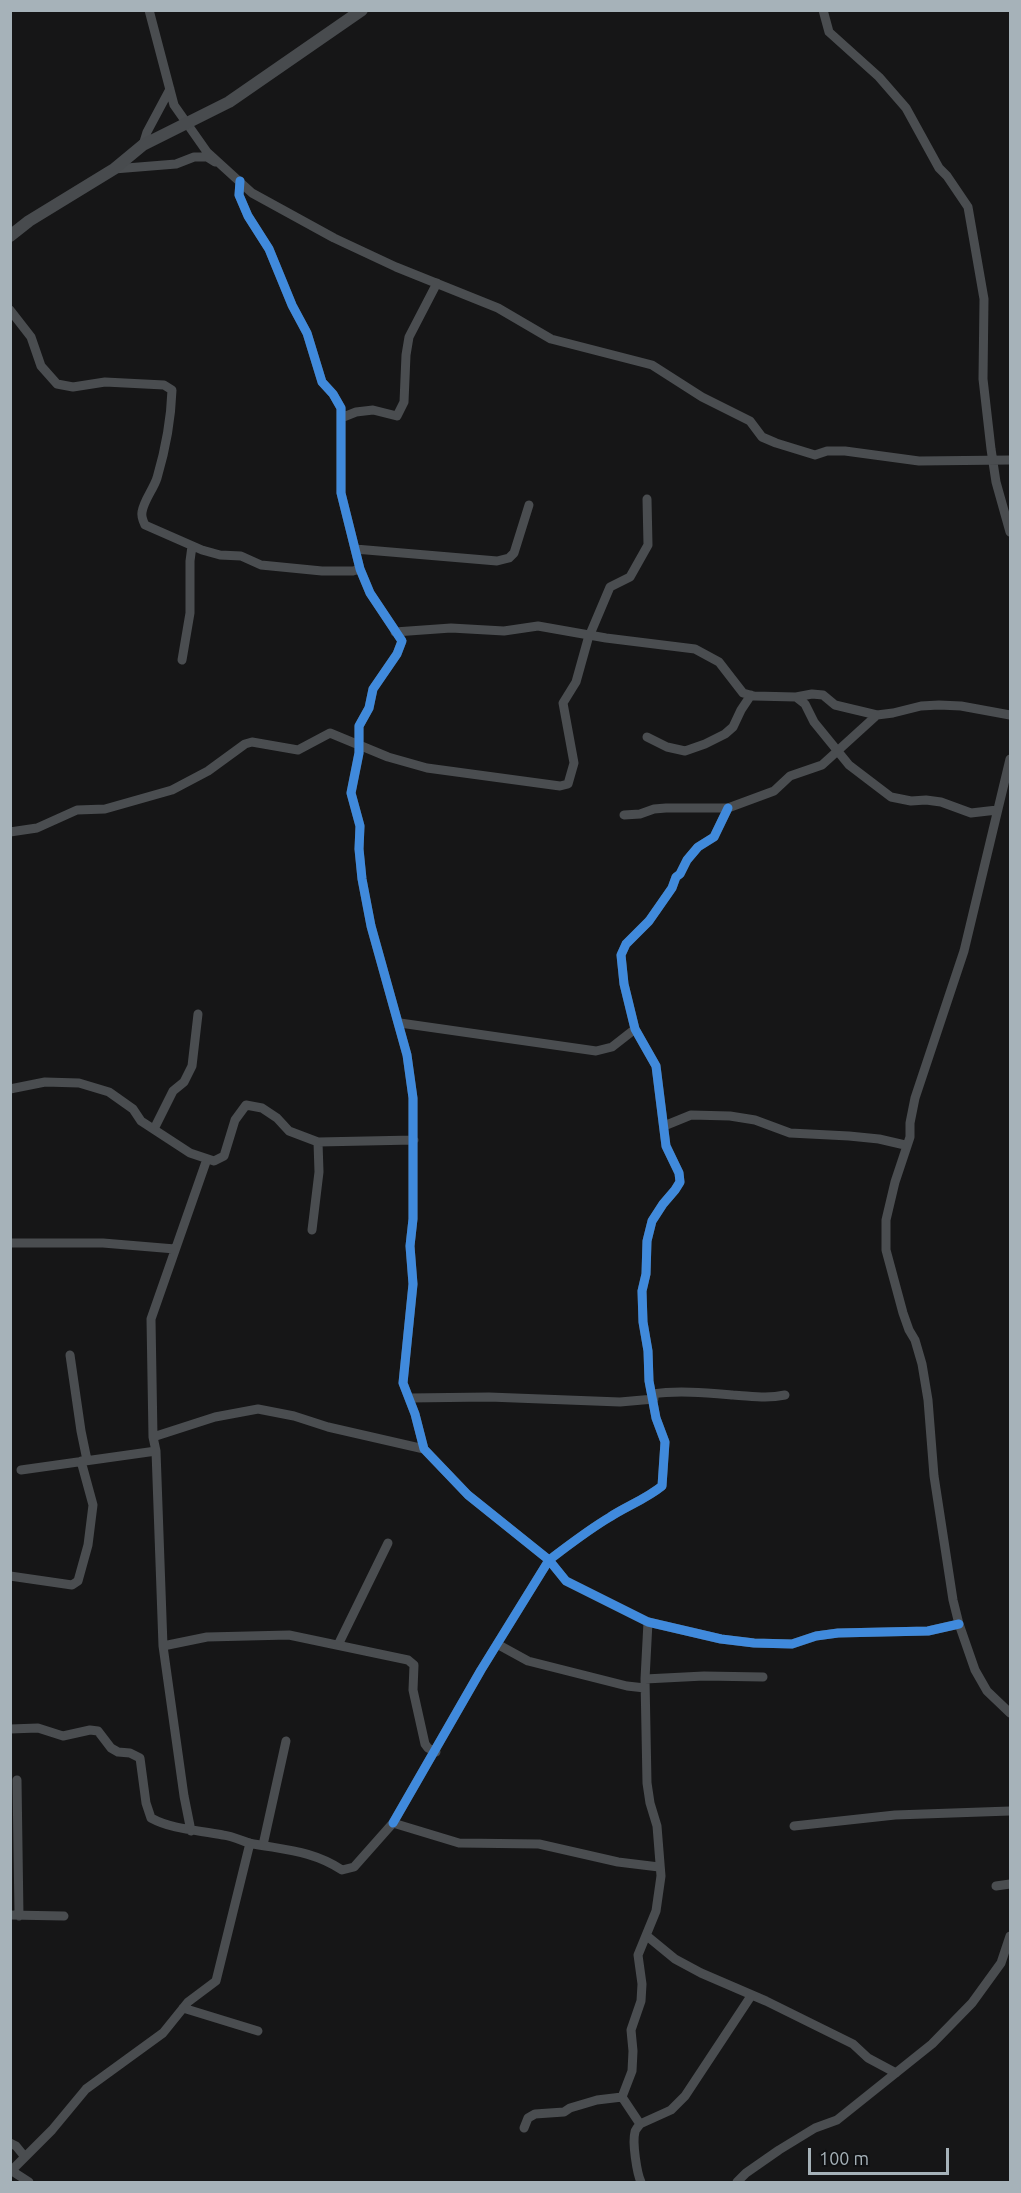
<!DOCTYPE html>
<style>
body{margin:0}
#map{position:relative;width:1021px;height:2193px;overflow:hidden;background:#161617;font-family:Ubuntu,sans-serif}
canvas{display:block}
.frame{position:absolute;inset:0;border:12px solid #a6b2b9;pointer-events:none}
.scale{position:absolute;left:808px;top:2148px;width:141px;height:27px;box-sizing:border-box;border:3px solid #a6b2b9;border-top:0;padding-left:8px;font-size:18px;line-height:21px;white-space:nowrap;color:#a6b2b9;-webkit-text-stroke:4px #101113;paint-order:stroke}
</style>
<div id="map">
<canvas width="1021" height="2193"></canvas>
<div class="frame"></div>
<div class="scale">100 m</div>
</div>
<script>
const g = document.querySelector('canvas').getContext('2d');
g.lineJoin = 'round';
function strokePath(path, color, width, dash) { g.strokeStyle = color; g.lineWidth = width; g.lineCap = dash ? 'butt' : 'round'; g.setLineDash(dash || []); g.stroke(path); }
const street = new Path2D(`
 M149,10L174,105L207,152L252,193L334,238L396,267L498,308L551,339L652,365L702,397L750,421L762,437L776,443L815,455L827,451H845L919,461L1010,460
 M823,10L829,32L879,77L906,108L939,168L947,176L968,207L984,299L983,379L991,449L996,482L1010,532
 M143,145L147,132L170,89
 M114,169L176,164L194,157H207L215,162
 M240,181L239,195L248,216L269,249L292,305L307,333L322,382L333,394L341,408V493L360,569L370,593L402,641L397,654L373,689L369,708L359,726V753L351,793L360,826L359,849L362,879L371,926L407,1055L413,1098V1219L410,1246L413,1284L403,1383L415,1414L424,1449L468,1495L549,1560L481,1670L393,1823
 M10,310L31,337L41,366L57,384L73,387L105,382L164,385L172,390C171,419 165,451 157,478C153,490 144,500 142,512C141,517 143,521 145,525L202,550L220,555L241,556L261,565L322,571H353L360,569
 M341,418L356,412L373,410L397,416L404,402L406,355L409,337L437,283
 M355,549L497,561L509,558L514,553L529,505
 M395,632L451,628L504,631L538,626L606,638L695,649L719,662L743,693L754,696L796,697L812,694L823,695L835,705L877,715
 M182,660L190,613V561L192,546
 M796,697L805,704L814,722L849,765L891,797L911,801L926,800L941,802L971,813L997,810
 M647,737L667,747L685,751L705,744L725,734L733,727L741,710L751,695
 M1010,759L964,951L915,1098L910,1123V1137L895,1182L886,1220V1250L903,1313L909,1330L915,1340L922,1364L928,1400L934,1476L953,1600L959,1624L975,1670L987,1691L1010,1713
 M728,808L714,837L698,847L687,860L680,874L676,877L672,888L649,921L626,944L621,955L624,984L635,1029L656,1066L666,1146L679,1173L680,1182L675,1190L663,1204L652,1221L647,1241L646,1274L642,1291L643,1322L648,1351L649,1381L656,1418L665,1442L662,1486C646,1499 627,1506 610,1517C588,1530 569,1545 549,1560L566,1581L648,1622L721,1639L754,1643L792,1644L816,1636L838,1633L928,1631L959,1624
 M624,815L640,814L654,809L666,808H728L774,791L790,776L822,765L877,715L893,713L921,706L939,705L961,706L1010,715
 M10,832L37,828L77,810L105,809L172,790L208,771L245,744L252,742L298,750L330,733L388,757L427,768L560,786L568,784L574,763L563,703L576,682L588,639L610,587L630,577L648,545L647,499
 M400,1023L596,1051L612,1047L635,1029
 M10,1089L45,1082L79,1083L109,1092L133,1109L141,1121L190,1153L214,1161L224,1156L235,1120L246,1105L262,1108L277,1118L289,1131L318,1142L414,1140
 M664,1126L691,1115L730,1116L755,1120L790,1133L849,1136L879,1139L905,1145
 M154,1129L173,1091L184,1082L192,1066L198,1014
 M312,1230L319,1172L318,1142
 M10,1243H103L175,1249
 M70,1355L81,1431L87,1460
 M653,1394C677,1390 709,1393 733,1395C752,1396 766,1399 785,1395
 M409,1398L489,1397L620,1402L654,1399
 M153,1437L215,1417L258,1409L294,1416L328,1427L424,1449
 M21,1470L156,1451
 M10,1576L72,1585L78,1581L88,1545L93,1505L81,1461
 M497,1644L528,1661L627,1686L645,1688
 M338,1645L388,1543
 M163,1646L207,1637L289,1635L408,1660L414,1665L413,1690L425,1744L428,1748L436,1752
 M645,1679L704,1676L763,1677
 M10,1729L38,1728L63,1736L90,1730L98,1731L111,1748L118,1752L130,1753L140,1758L146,1803L151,1818C173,1830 199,1830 223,1835C232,1836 240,1840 249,1843C283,1850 312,1850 342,1870L354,1867L393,1823L459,1843L539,1844L618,1862L659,1867
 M17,1780L19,1916
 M794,1826L895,1815L1010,1811
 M191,1831L184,1796L163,1646L156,1451L153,1437L151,1319L207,1159
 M263,1845L286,1741
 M996,1886L1010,1884
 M10,1915L64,1916
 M647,1936L675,1959L701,1973L766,2001L853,2044L868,2058L896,2073
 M183,2008L258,2031
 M622,2097L640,2124L671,2110L685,2096L751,1996
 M640,2124C639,2126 635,2130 635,2132C632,2142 637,2174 641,2182
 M524,2128L528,2118L535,2114L564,2112L570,2108L597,2100L622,2097L632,2071L633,2051L631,2030L641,2001L642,1984L638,1955L656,1911L661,1876L657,1826L650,1803L647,1783L645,1679L648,1622
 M10,2143L16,2146L25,2157
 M12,2171L29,2182
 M10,2172L52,2130L86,2089L163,2033L188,2002L216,1981L250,1843
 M737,2182L746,2173L779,2150L815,2128L837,2120L932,2044L972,2003L1001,1963L1010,1936`);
const secondary = new Path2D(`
 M10,236L29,221L114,169L143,145L229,102L362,10`);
const cycleway = new Path2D(`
 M240,181L239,195L248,216L269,249L292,305L307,333L322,382L333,394L341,408V493L360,569L370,593L402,641L397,654L373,689L369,708L359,726V753L351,793L360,826L359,849L362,879L371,926L407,1055L413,1098V1219L410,1246L413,1284L403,1383L415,1414L424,1449L468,1495L549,1560L481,1670L393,1823
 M728,808L714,837L698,847L687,860L680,874L676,877L672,888L649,921L626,944L621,955L624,984L635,1029L656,1066L666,1146L679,1173L680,1182L675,1190L663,1204L652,1221L647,1241L646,1274L642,1291L643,1322L648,1351L649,1381L656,1418L665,1442L662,1486C646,1499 627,1506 610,1517C588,1530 569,1545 549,1560L566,1581L648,1622L721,1639L754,1643L792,1644L816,1636L838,1633L928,1631L959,1624`);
strokePath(street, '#4a4d50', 9);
strokePath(secondary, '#484b4e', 12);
strokePath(cycleway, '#408adc', 9);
</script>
